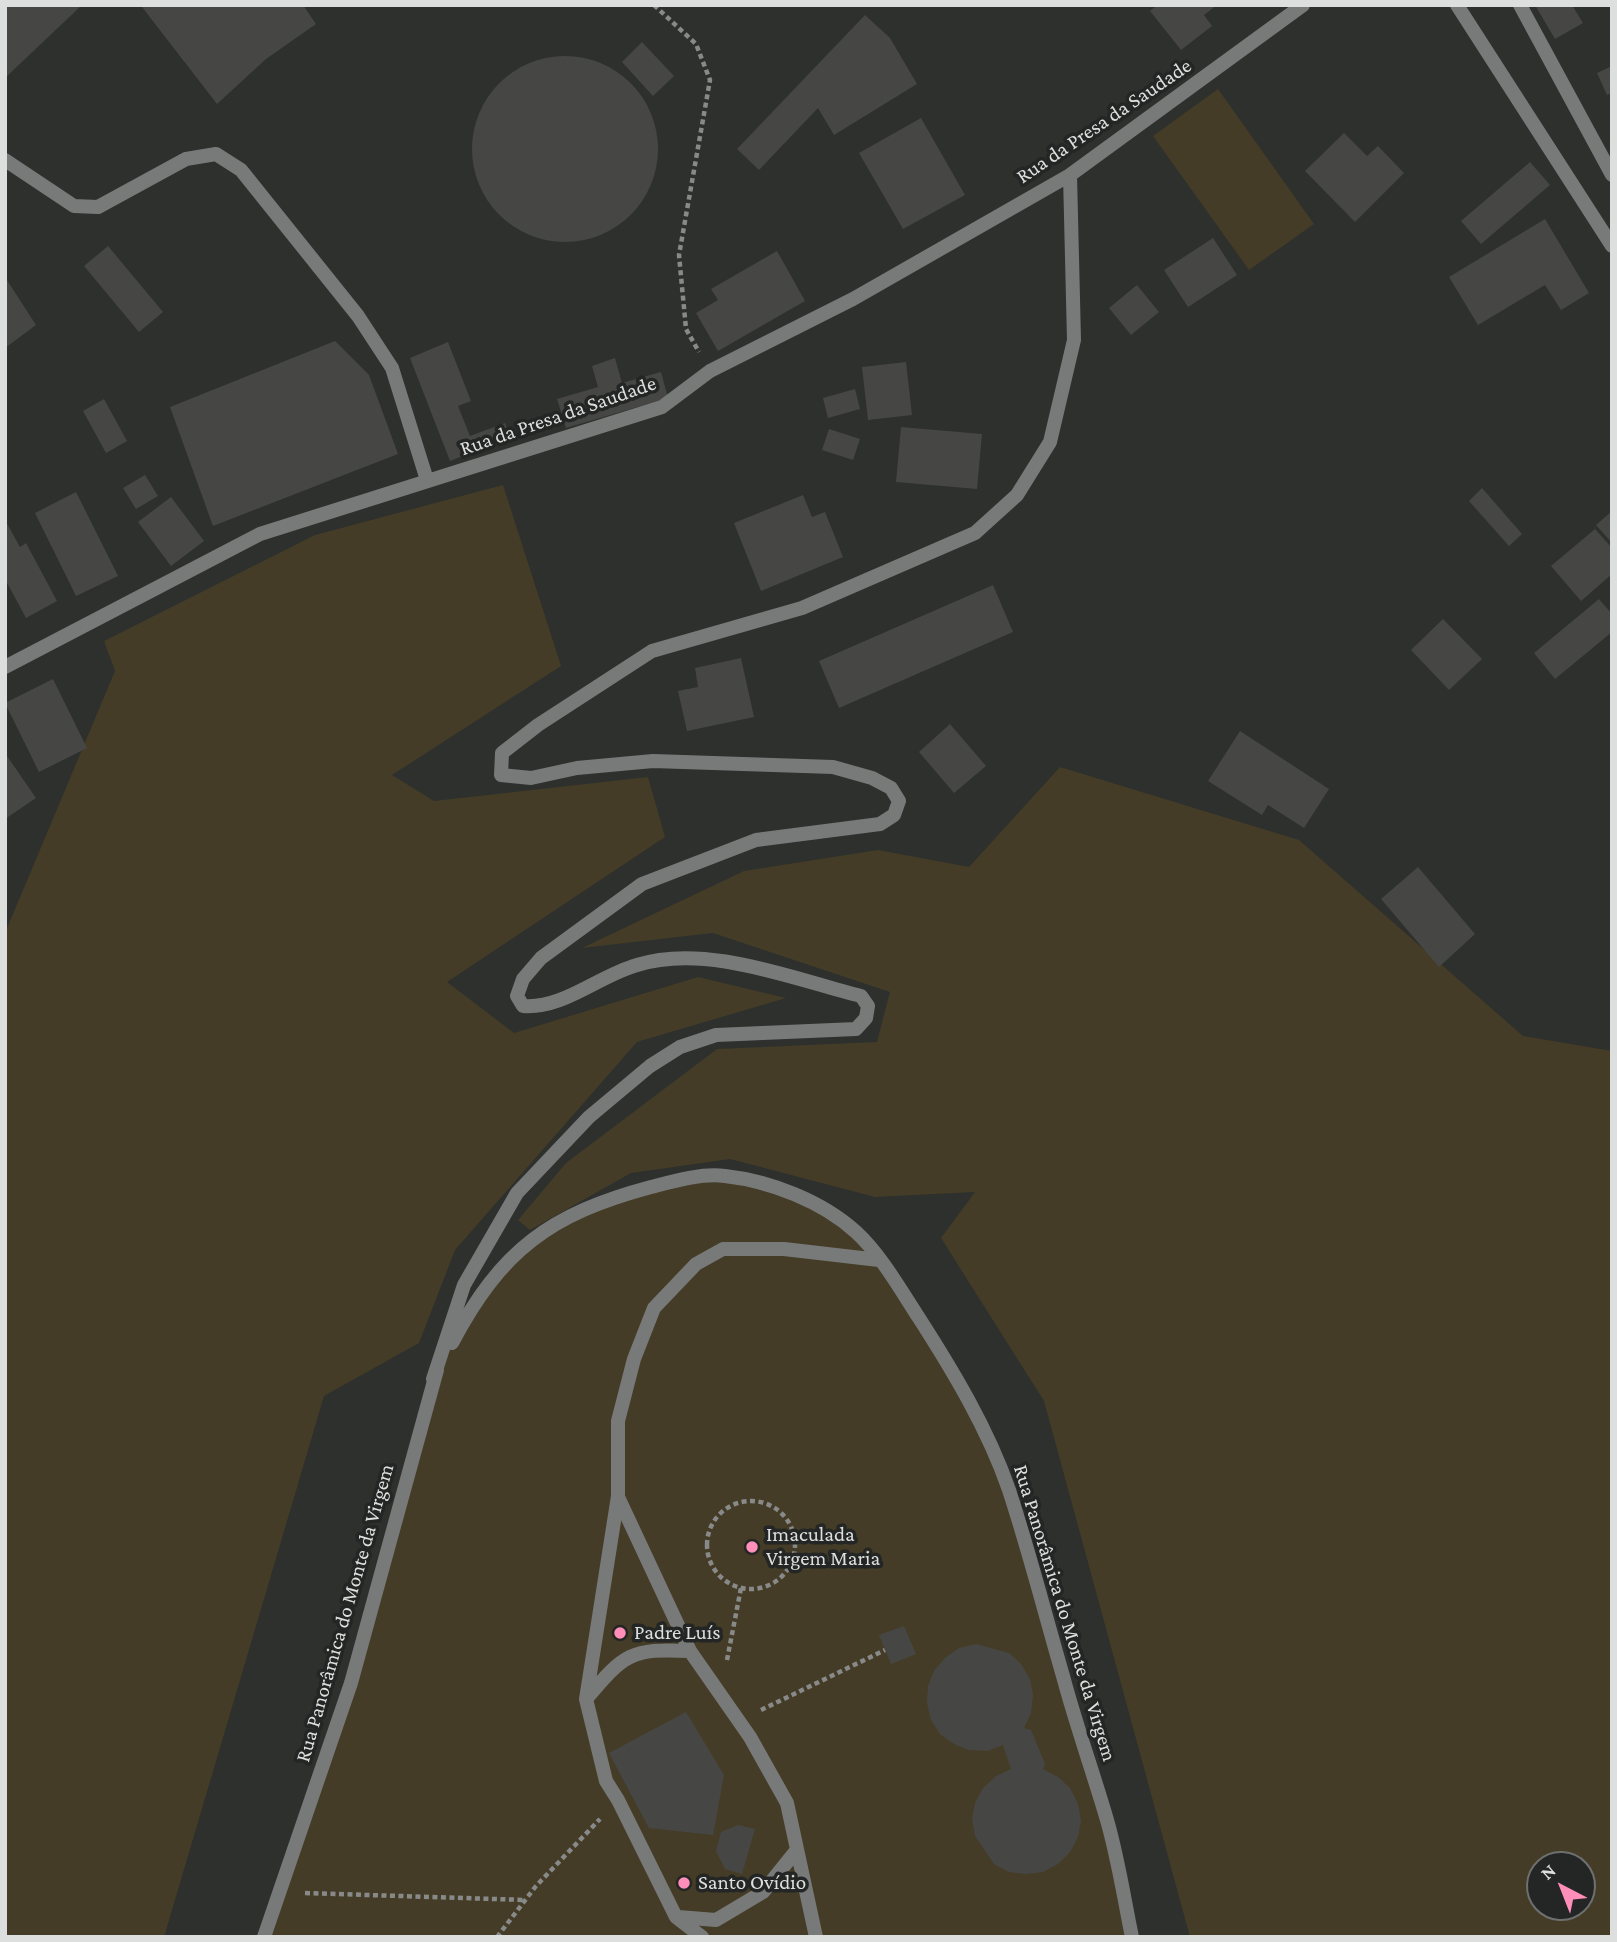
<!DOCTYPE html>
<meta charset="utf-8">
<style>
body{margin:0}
#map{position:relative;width:1617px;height:1942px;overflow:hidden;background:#2d302d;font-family:"Crimson Pro",serif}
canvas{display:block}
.frame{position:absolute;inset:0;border:7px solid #dddfde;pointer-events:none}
.north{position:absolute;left:1526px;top:1851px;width:70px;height:70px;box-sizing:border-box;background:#232624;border:2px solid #6d706e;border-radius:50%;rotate:318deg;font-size:19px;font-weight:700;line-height:28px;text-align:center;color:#dddfde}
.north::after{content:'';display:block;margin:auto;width:24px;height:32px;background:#ff8eb9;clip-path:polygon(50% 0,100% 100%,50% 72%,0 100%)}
</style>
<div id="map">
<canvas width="1617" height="1942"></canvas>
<div class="frame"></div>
<div class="north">N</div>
</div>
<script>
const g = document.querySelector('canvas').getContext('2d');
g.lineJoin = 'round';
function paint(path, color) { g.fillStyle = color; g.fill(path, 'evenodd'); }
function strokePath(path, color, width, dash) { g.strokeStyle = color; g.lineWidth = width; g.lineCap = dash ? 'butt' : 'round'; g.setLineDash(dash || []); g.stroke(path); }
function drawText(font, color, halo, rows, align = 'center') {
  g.font = font + ' "Crimson Pro",serif'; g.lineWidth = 7; g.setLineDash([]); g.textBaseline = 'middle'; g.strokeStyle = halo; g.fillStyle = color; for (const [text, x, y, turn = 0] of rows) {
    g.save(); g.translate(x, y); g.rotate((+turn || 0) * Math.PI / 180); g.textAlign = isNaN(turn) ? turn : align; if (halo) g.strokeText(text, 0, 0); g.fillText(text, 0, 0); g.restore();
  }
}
const green = new Path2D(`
 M1218,89L1314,224L1249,270L1153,136Z
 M503,485L561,666L392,775L434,801L648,777L665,837L447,982L514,1033L698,977L786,998L637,1042L455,1250L419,1343L324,1396L164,1937H5V933L115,671L104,641L315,535Z
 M1060,767L1299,840L1523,1036L1612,1051V1937H1190L1044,1401L941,1238L975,1192L875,1197L730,1159L631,1173L530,1230L518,1220L566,1163L717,1049L877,1042L890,992L713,933L582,948L744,871L878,850L969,867ZM1540,1865H1582V1907H1540Z
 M710,1176L778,1189L857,1233L948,1364L1008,1487L1078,1730L1132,1937H264L351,1683L433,1379L472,1306L561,1220Z`);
const building = new Path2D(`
 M5,5H82L5,78Z
 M145,5H303L316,24L266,59L217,104L142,7Z
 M1157,5H1217L1204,15L1212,26L1181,50L1150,11Z
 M1535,5H1572L1583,23L1555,39Z
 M865,15L890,38L917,84L834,135L818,108L759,170L737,149Z
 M642,42L674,76L653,96L622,62Z
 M472 149a93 93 0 1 1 186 0a93 93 0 1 1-186 0Z
 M1612,66V93L1607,95L1597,73Z
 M921,118L965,195L903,229L859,153Z
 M1344,133L1367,156L1378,146L1404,173L1355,222L1305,171Z
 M1530,162L1550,185L1481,244L1461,221Z
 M1545,219L1589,293L1561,310L1545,285L1478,325L1449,277Z
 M1213,238L1237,275L1188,307L1164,270Z
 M108,246L163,312L139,332L84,266Z
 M777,251L805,301L718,351L696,313L718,300L711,289Z
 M5,277L36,325L5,348Z
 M1137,285L1159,312L1131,335L1109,308Z
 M335,341L369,375L398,454L213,526L170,407Z
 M448,342L471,401L458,406L470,436L505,423L511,437L450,461L410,358Z
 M615,358L622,383L661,372L668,398L566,428L557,399L598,387L592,366Z
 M906,362L912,415L868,420L862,367Z
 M855,389L860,409L828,418L823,398Z
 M104,399L127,441L106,453L83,411Z
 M901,427L982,434L977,489L896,482Z
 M829,429L860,439L853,460L822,450Z
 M145,475L158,496L136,509L123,488Z
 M1482,488L1522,534L1509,546L1469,501Z
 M76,492L118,576L76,596L35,513Z
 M803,495L812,517L825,512L843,557L761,591L734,523Z
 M171,497L204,541L171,566L138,522Z
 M1612,511V543L1596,525Z
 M5,520L20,547L26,543L57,601L26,618L5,579Z
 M1595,529L1612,548V574L1581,601L1551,566Z
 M993,585L1013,632L839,708L819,661Z
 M1599,599L1612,614V632L1555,679L1534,653Z
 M1443,619L1482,659L1449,690L1411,650Z
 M741,658L754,717L687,731L678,691L698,687L695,668Z
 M53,679L87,748L39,772L5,703Z
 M950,724L986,766L954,793L919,752Z
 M1240,731L1329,789L1304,828L1268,805L1262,815L1208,781Z
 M5,753L36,798L5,819Z
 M1418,867L1475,934L1439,967L1381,899Z
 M904,1626L916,1654L891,1664L879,1635Z
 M976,1644L1009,1653L1021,1664L1030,1679L1033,1695L1031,1713L1024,1728L1031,1730L1045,1764L1043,1769L1058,1777L1070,1788L1078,1804L1081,1821L1078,1837L1070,1852L1058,1864L1043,1872L1026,1874L1009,1872L994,1864L975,1836L972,1819L975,1803L983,1788L996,1776L1011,1769L1003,1745L987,1751L969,1750L954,1744L940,1734L931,1720L927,1703L928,1686L934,1671L945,1658L959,1648Z
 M686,1712L724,1775L713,1835L649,1828L609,1753Z
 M738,1825L755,1829L742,1874L725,1869L716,1851L721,1832Z`);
const path = new Path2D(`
 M654,5L696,44L710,80L679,255L686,329L699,352
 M707 1545a44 44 0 1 1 88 0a44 44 0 1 1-88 0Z
 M727,1660L741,1588
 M761,1710L885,1650
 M305,1893L526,1900
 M497,1937L536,1886L600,1819`);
const lane = new Path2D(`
 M5,160L74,206L98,207L186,159L216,154L241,170L358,316L392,368L427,480`);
const street = new Path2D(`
 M1457,5L1612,246
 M1520,5L1612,175
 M5,667L260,534L662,407L710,371L853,299L1070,175L1303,5
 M452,1343C501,1250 550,1214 651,1187C674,1181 701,1173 725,1176C770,1181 822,1201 856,1232C881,1255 900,1289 919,1318C953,1371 988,1429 1009,1490C1029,1551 1045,1614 1063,1676C1076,1725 1093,1772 1107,1820C1118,1858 1124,1898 1132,1937
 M433,1379L464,1285L517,1193L589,1117L650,1066L680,1047L716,1035L856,1029L866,1018L868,1006L861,996C793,979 705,943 637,965C598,976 564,1009 523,1006L517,996L523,979L541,958L642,884L756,840L880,824L894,815L899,801L891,788L872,778L833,767L653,761L577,768L531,778L501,775L502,753L538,725L652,651L802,608L975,533L1017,495L1050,442L1074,340L1070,175
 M618,1497L690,1651L750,1737L787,1803L816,1937
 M587,1698C624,1654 631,1648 690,1651
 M678,1917L716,1920L763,1892L796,1851
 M264,1937L351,1683L437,1370
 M702,1937L676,1917L618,1800L606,1781L586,1699L618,1496V1421L634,1359L654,1308L696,1264L723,1249H784L879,1260`);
const markers = [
 [752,1547,7,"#ff8eb9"],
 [620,1633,7,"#ff8eb9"],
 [684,1883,7,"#ff8eb9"]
];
const streetNames = [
 ["Rua da Presa da Saudade",1104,121,-34],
 ["Rua da Presa da Saudade",558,416,-19],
 ["Rua Panorâmica do Monte da Virgem",345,1613,-74],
 ["Rua Panorâmica do Monte da Virgem",1065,1613,73]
];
const poiNames = [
 ["Imaculada",766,1535],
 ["Virgem Maria",766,1559],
 ["Padre Luís",634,1633],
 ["Santo Ovídio",698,1883]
];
paint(green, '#443c27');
paint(building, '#464744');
strokePath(path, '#888a89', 4.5, [5, 3.5]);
strokePath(lane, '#787a7a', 14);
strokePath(street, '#787a7a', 14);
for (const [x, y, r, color] of markers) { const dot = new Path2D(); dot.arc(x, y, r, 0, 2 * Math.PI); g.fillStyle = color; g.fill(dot); strokePath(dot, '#232624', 2.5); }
drawText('21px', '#dddfde', '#232624', streetNames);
drawText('21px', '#dddfde', '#232624', poiNames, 'left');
</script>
